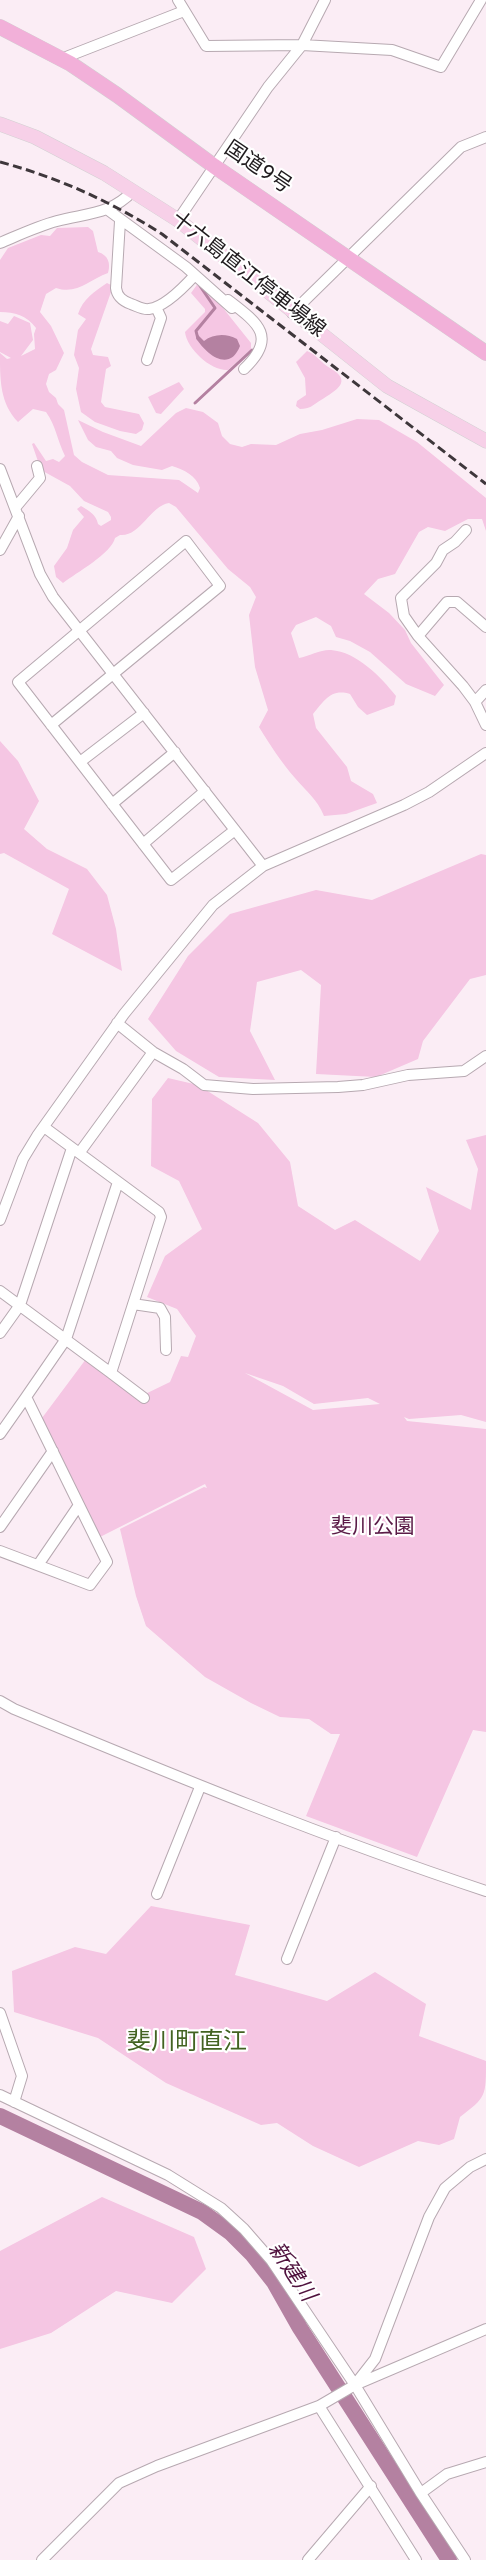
<!DOCTYPE html>
<meta charset="utf-8">
<style>
body{margin:0}
canvas{display:block;background:#fbedf5}
</style>
<canvas width="486" height="2560"></canvas>
<script>
const g = document.querySelector('canvas').getContext('2d');
g.lineJoin = 'round';
function paint(path, color) { g.fillStyle = color; g.fill(path, 'evenodd'); }
function strokePath(path, color, width, dash) { g.strokeStyle = color; g.lineWidth = width; g.lineCap = dash ? 'butt' : 'round'; g.setLineDash(dash || []); g.stroke(path); }
function drawText(font, color, halo, rows, align = 'center') {
  g.font = font + ' Overpass,"Noto Sans JP",sans-serif'; g.lineWidth = 4.5; g.setLineDash([]); g.textBaseline = 'middle'; g.strokeStyle = halo; g.fillStyle = color; for (const [text, x, y, turn = 0] of rows) {
    g.save(); g.translate(x, y); g.rotate((+turn || 0) * Math.PI / 180); g.textAlign = isNaN(turn) ? turn : align; if (halo) g.strokeText(text, 0, 0); g.fillText(text, 0, 0); g.restore();
  }
}
const green = new Path2D(`
 M88,227L93,231L98,252C108,255 111,263 108,273C89,280 77,295 56,288L46,294L40,312L51,326L64,353L56,370L49,374L46,384L49,392L56,398L58,404L64,410L74,455L82,462L108,475L179,480L198,493L200,488C196,475 184,470 172,466L162,470L133,465L117,458L111,451L96,447L88,440L78,420L103,432L141,446L176,413L186,408L203,412L218,423L222,436L230,444L242,447L251,444L276,445L300,434L322,430L357,419L379,420L417,442L486,498V531L482,519H468L445,531L428,527L419,532L395,574L378,579L364,594L389,613L405,630L411,643L444,685L435,696L406,684L370,652L350,641L336,637L331,626L316,617L296,625L291,633L299,658C309,656 322,649 331,650C357,652 381,677 396,696L394,705L367,715L358,707L350,694C331,688 324,701 313,714L316,728L347,767L351,781L373,794L377,803L346,814L324,816C317,799 307,792 295,778C281,762 270,745 259,727L268,710L255,667L249,615L256,597L250,587L228,569L176,507L169,503C150,506 140,537 120,535L115,538C112,553 76,573 63,583L56,577L54,566L67,548L73,530L84,517L77,509L81,506C89,511 96,514 98,524L101,526L111,520V517L108,512L84,501L70,486L41,470L32,444L34,443L46,461L53,459L59,462L65,456C57,440 56,426 46,412L33,409L18,422C0,403 0,381 0,353L7,359L11,358L0,352V321L8,324L14,316L30,323L33,340L21,356L35,349L34,334L36,328C26,315 15,312 0,312V260L8,248L41,235L50,236L57,228Z
 M199,282L207,288L251,343V349L228,370C211,371 187,349 185,332L205,312V309L191,293Z
 M107,283L111,285V292L91,349L93,355L108,357L111,366L106,369L101,402L105,407L139,414L144,423L142,430L136,434L120,431L95,422L81,412L76,389L79,368L74,355L78,330L86,319L78,314C83,299 94,292 107,283Z
 M307,351C316,354 321,363 330,368C353,381 337,390 321,400C313,405 310,409 300,409L296,406L297,401L306,395L305,378L296,362Z
 M179,382L184,389L161,414L156,413L148,397Z
 M0,741L18,761L39,801L24,829L47,849L87,869L107,895L116,929L122,971L52,934L69,889L4,853L0,854Z
 M481,854L486,855V975L470,979L423,1041L418,1059L376,1077L316,1074L321,985L301,970L257,982L250,1031L275,1080L219,1077L176,1051L148,1019L188,956L230,914L316,890L372,900Z
 M168,1078L198,1085L258,1123L290,1162L298,1206L335,1230L355,1220L420,1261L439,1231L426,1187L471,1210L478,1169L466,1140L486,1135V1422L461,1415L409,1419L404,1417L407,1421L486,1429V1732L473,1730L417,1857L306,1816L340,1734H331L309,1719L280,1717L251,1703L205,1677L146,1626L136,1596L120,1529L204,1487L207,1488L205,1484L100,1537L42,1418L86,1359L137,1398L170,1382L181,1356L188,1357L196,1336L177,1309L147,1297L165,1256L202,1229L179,1181L151,1166L152,1099ZM245,1373L283,1386L314,1404L368,1398L380,1404L313,1410Z
 M151,1906L250,1925L235,1975L327,2001L375,1972L426,2004L419,2036L486,2061C486,2097 486,2097 460,2117L454,2139L439,2145L418,2141L359,2167L313,2146L277,2123L261,2125L166,2083L98,2038L14,2012L12,1971L75,1947L106,1954Z
 M102,2197L194,2237L206,2269L172,2303L116,2291L51,2333L0,2349V2251Z`);
const water = new Path2D(`
 M198,335L204,341C213,334 226,333 237,339L240,346C229,374 205,353 196,338Z`);
const stream = new Path2D(`
 M198,339L196,331L215,308L200,286
 M195,403L252,350`);
const river = new Path2D(`
 M0,2116L202,2212L231,2233L252,2254L274,2282L300,2328L449,2560`);
const minor = new Path2D(`
 M178,0L206,46L302,45L392,50L441,67L481,0
 M61,59L184,11
 M108,210L186,267L232,308
 M178,220L268,87L302,45L325,0
 M120,221L116,288C117,297 123,301 131,304C137,306 143,310 149,309C165,307 185,286 195,275
 M0,243C19,235 38,226 57,221C87,213 110,215 133,191
 M228,300C258,323 278,337 244,369
 M292,313L461,147L486,137
 M147,360L161,318L156,307
 M0,469L40,574L53,597L263,866
 M15,508L40,478L37,466
 M0,550L19,516
 M486,627L457,602H447L418,636L463,686L475,702L486,725
 M418,636L404,616L401,598L436,563L443,550L455,542L466,530
 M475,702L486,690
 M51,725L220,586L186,541L18,682L171,880L235,830
 M80,762L144,713
 M112,804L175,752
 M143,844L205,791
 M117,1023L153,1052L183,1069L204,1085L253,1089L338,1087L363,1085L408,1075L464,1071L486,1056
 M80,1152L153,1052
 M0,1220L23,1159L37,1136L124,1014L213,905L263,866L404,805L429,792L486,753
 M0,1291L111,1373L161,1217L159,1212L44,1127
 M133,1304L160,1308L165,1317L166,1350
 M0,1333L20,1305L72,1148
 M111,1373L144,1398
 M0,1434L26,1397
 M0,1527L53,1451
 M0,1551L90,1585L107,1562L26,1397L66,1339L118,1182
 M38,1565L79,1505
 M0,1701L14,1709C170,1774 326,1838 486,1891
 M157,1894L200,1787
 M287,1959L336,1837
 M0,2013L22,2076L14,2102
 M0,2095L168,2175L221,2208L244,2229L271,2260L355,2385L420,2492L465,2560
 M357,2382L375,2359L429,2217L445,2188L470,2167L486,2159
 M319,2406L416,2560
 M421,2493L447,2474L486,2462
 M42,2560L119,2483L157,2466L319,2406L355,2385L486,2329
 M308,2560L371,2486`);
const major = new Path2D(`
 M0,124L35,137L104,173L178,220L387,386L486,441`);
const highway = new Path2D(`
 M0,27L71,64L117,95L214,166L486,353`);
const rail = new Path2D(`
 M0,162C57,177 112,202 162,234L486,484`);
const streetNames = [
 ["国道9号",257,169,34],
 ["十六島直江停車場線",247,276,38]
];
const parkNames = [
 ["斐川公園",373,1529]
];
const waterNames = [
 ["新建川",290,2273,56]
];
const quarterNames = [
 ["斐川町直江",187,2044]
];
paint(green, '#f5c6e3');
paint(water, '#b481a1');
strokePath(stream, '#b481a1', 3);
strokePath(river, '#b481a1', 16);
strokePath(minor, '#b7a9b1', 12);
strokePath(major, '#d2d1d2', 15);
strokePath(highway, '#d2d1d2', 16);
strokePath(minor, '#fff', 10);
strokePath(major, '#f7d0e8', 14);
strokePath(highway, '#f2b0d9', 15);
strokePath(rail, '#3e373b', 3, [9, 4.5]);
drawText('21px', '#1f1a1d', '#fff', streetNames);
drawText('21px', '#5a1b47', '#fff', parkNames);
drawText('italic 22px', '#4f113d', '#fff', waterNames);
drawText('24px', '#436322', '#fff', quarterNames);
</script>
